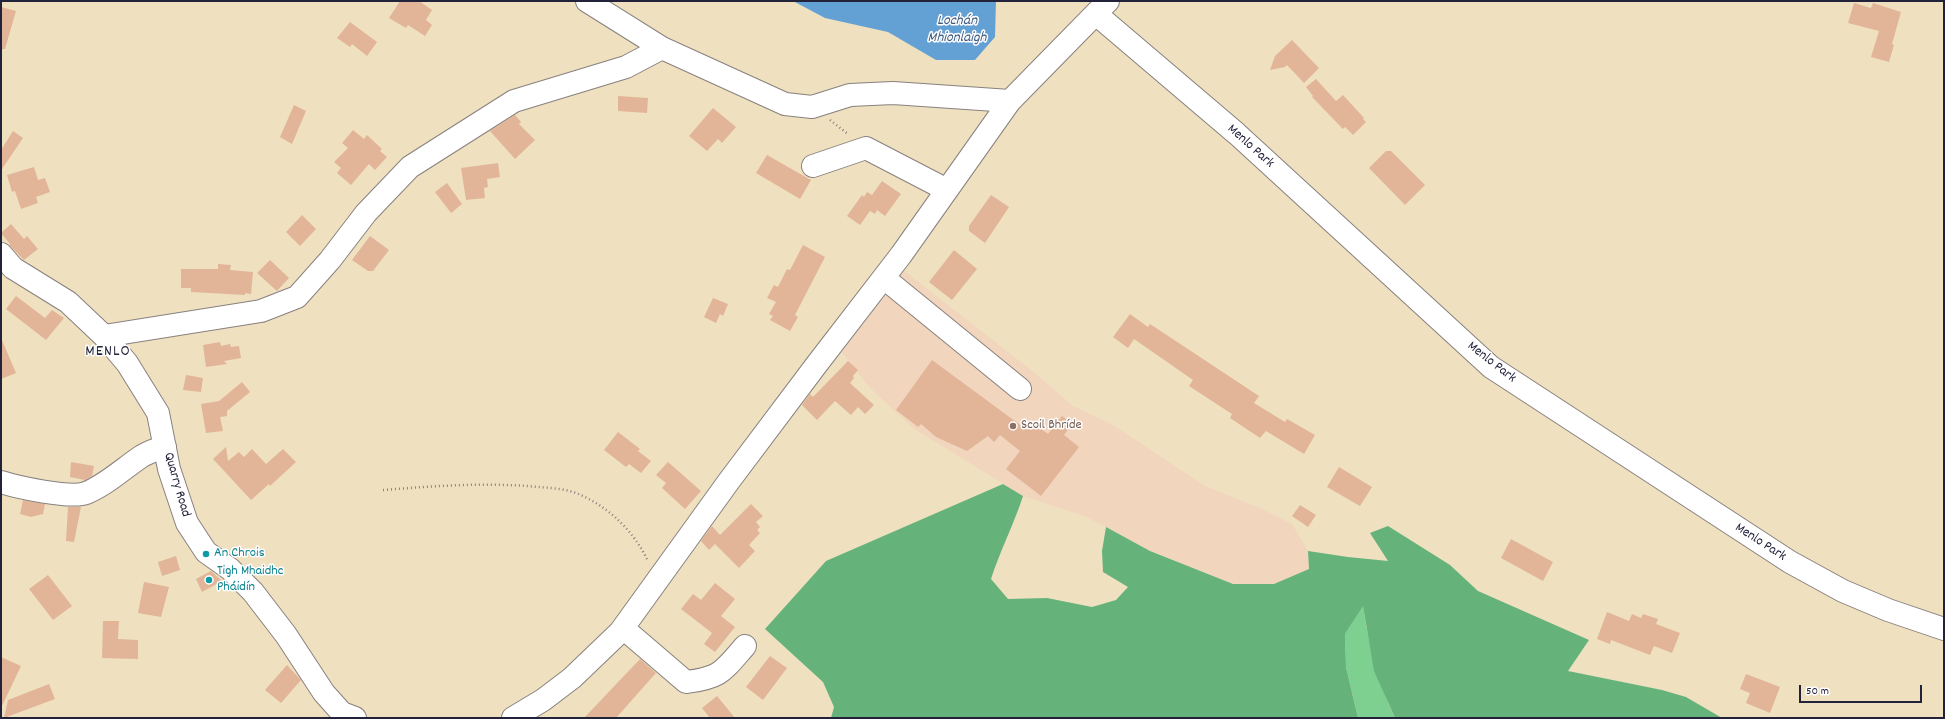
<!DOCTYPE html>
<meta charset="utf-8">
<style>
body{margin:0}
#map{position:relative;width:1945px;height:719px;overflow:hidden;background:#efe0c0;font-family:Dekko,sans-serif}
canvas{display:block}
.frame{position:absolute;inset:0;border:2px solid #22223b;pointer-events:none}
.scale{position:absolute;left:1799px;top:685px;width:123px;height:18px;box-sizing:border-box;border:2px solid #22223b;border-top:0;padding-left:5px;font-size:12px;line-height:14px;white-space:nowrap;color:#22223b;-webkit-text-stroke:3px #fff;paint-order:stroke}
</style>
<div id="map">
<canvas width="1945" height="719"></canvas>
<div class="frame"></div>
<div class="scale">50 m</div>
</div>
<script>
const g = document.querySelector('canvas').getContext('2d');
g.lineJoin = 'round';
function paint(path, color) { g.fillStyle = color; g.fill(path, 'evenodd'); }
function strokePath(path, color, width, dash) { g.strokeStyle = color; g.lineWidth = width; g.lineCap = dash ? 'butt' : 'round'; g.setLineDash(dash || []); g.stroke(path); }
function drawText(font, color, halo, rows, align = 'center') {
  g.font = font + ' Dekko,sans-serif'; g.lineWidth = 3; g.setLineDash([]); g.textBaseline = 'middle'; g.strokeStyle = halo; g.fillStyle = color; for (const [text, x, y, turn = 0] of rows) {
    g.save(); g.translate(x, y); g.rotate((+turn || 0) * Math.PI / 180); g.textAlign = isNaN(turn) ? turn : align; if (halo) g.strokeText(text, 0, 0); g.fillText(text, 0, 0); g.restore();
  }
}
const built = new Path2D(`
 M903,270L1035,373L1073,406L1113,425L1205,486L1260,508L1292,524L1308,551L1309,569L1274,584H1233L1150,551L1087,517L1023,496L913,428L869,387L842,352Z`);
const green = new Path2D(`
 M1363,605C1368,644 1378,683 1395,718H1358L1346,667L1345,634Z`);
const forest = new Path2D(`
 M1003,484L1023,496C1014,524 1000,551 991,579L1008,599L1047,598L1092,607L1116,600L1128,587L1103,572L1102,551L1106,527L1150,551L1233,584H1274L1309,569L1308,551L1348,557L1388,561L1370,533L1388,526L1450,565L1478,591L1589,640L1568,671L1662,690L1686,697L1722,718H1395L1374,671L1363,606L1345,634L1346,667L1358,718H831L834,707L823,682L765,629L826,561Z`);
const water = new Path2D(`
 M793,1H996L995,37L975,60H936L888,32L825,18Z`);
const building = new Path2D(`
 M400,1H419L432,10L426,20L432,25L425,36L408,25L406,28L389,18Z
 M1854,3L1871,8L1873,3L1901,12L1892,44L1894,45L1889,62L1871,57L1879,31L1848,23Z
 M1,7L16,11L5,49H1Z
 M350,22L377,42L367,56L352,44L350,47L337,38Z
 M1292,40L1319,68L1304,83L1287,65L1285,67L1270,70L1275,56Z
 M1316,79L1336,101L1343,95L1364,118L1363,119L1366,122L1353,135L1345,127L1343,129L1312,97L1313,96L1306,87Z
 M618,96L648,98L647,113L618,111Z
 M294,105L306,111L292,144L280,137Z
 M713,108L736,127L722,143L718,139L707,151L689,136Z
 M515,115L521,122L519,124L535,140L515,159L490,131Z
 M353,130L364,139L367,135L382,149L380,151L387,157L375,170L369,164L351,185L337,173L341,168L334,162L348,148L342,143Z
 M13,131L23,138L2,169L1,150Z
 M1386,151H1391L1425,185L1405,205L1369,168Z
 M767,155L811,180L800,199L756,173Z
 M498,163L500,177L487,179L488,187L484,188L485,198L466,200L461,168Z
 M34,167L38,180L45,178L50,192L36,197L38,203L21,209L15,191L12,192L7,175Z
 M882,181L901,194L885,216L877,210L875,214L870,211L860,225L847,216L862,195L864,197L867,192L872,195Z
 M447,183L462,204L451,213L435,192Z
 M991,195L1009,207L985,243L969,231V226Z
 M302,215L316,229L300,246L286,232Z
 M11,224L24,239L27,236L38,249L24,260L9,245L10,244L1,233Z
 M370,236L389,250L373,271H368L352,260Z
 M803,245L825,257L795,315L798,317L790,331L770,320L773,316L769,314L776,302L767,298L774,285L778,287L787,269L790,270Z
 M954,250L977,269L952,300L929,282Z
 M270,260L289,278L277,291L257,273Z
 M218,264L231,265L230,270L253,272L251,294L245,293V295L191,292V288H181V269H218Z
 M16,296L45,318L52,310L64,318L46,340L6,309Z
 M713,298L728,304L723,316L720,314L716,323L704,317Z
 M1130,314L1148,327L1150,324L1259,396L1254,403L1285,422L1287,419L1315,435L1304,454L1266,431L1260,438L1230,418L1232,414L1189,386L1193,380L1134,339L1128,348L1113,337Z
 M1,338L16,373L1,379Z
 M220,342L221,346L230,344L231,347L239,346L241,358L224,361L227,364L206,367L203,345Z
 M932,360L1027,430L1033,423L1048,434L1062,416L1072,424L1064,435L1079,447L1041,496L1006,469L1020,451L1000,435L994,442L988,436L967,451L936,437L921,424L918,427L896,410Z
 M848,361L858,370L853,376L854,378L850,383L874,405L865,414L858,407L851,415L835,401L817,420L802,405L810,394L813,397Z
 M186,375L203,378L201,392L183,390Z
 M242,382L250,392L227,411V416L220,417L223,431L206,433L201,404L219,401Z
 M618,432L640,449L638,451L651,461L641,473L629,464L626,467L604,450Z
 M226,447L228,461L239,452L244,457L252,449L266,464L283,449L296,462L270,486L269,484L251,500L213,459Z
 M71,462L94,466L92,476L85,480L70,477Z
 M668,462L701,491L685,509L662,488L666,483L656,475Z
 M1339,467L1372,487L1360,506L1327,487Z
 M23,500L45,504L43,514L31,517L20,514Z
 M751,504L763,516L756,522L760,527L757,530L760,533L749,545L755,551L739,568L715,544L709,550L701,541L712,526L720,535Z
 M1300,505L1316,515L1308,527L1292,516Z
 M68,507H81L74,542L66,541Z
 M1511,539L1553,562L1543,581L1501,558Z
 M176,556L180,570L162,576L158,562Z
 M211,571L222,581L202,592L196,579Z
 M48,575L72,606L53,620L29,589Z
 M144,582L169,587L161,617L138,613Z
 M715,583L735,599L721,616L735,627L715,652L704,644L712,633L681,609L693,594L701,600Z
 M1607,612L1629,621L1632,614L1641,618L1643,614L1658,619L1656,624L1680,633L1672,653L1654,646L1650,655L1611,640L1610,644L1597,639Z
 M103,621H119L118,639L138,640V659L102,658Z
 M770,656L787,668L763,700L746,687Z
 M1,657L21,666L1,708Z
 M640,659L656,673L616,718H584Z
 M287,665L301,680L281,703L265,690Z
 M1746,674L1780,687L1770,713L1746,703L1750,693L1740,689Z
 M49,684L55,699L4,718L8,700Z
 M717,696L735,718H710L702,708Z`);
const path = new Path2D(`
 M830,120L848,134
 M383,490C435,486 487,482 538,487C553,488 569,489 583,496C612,510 634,532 648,561`);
const minor = new Path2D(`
 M587,1L662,48L785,104L812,107L850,95L893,93L1010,101
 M1096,14L1237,134L1491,367L1790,562L1843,591L1888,610L1944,629
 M813,166L866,148L947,190
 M1,254L13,268L68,302L104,336L127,363L158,413L169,469L187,523L206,552L230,569L253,592L286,635L324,693L342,713L355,718
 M884,278L1020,389
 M104,336L261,311L297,297L330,260L366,213L410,167L514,101L626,67L662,48
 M1,482C16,487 71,499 86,493C106,485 124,468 142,456C149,452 157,449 165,447
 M623,628L686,682C721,678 723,671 745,646
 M513,718L543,700L572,678L620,632L729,481L817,364L901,255L1010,101L1108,1`);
const markers = [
 [1013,426,4,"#8d6e63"],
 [206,554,4,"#0f9aa8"],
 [209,580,4,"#0f9aa8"]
];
const streetNames = [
 ["Menlo Park",1250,147,42],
 ["Menlo Park",1491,363,38],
 ["Quarry Road",176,485,74],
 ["Menlo Park",1760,543,33]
];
const educationNames = [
 ["Scoil Bhríde",1021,426]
];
const cultureNames = [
 ["An Chrois",214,554],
 ["Tigh Mhaidhc",217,572],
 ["Pháidín",217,588]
];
const waterNames = [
 ["Lochán",957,22],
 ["Mhionlaigh",957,39]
];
const quarterNames = [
 ["MENLO",108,353]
];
paint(built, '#f1d5bd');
paint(green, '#7ed091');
paint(forest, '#66b27b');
paint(water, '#63a0d4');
paint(building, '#e2b598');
strokePath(minor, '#88817e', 24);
strokePath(path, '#88817e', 2.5, [1, 3]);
strokePath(minor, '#fff', 22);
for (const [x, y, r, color] of markers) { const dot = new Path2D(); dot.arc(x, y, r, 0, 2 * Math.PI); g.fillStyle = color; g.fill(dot); strokePath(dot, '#fff', 1.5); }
drawText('14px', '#22223b', '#fff', streetNames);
drawText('14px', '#785e54', '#fff', educationNames, 'left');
drawText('14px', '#0d838f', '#fff', cultureNames, 'left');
drawText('italic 15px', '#3f5b80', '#fff', waterNames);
g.letterSpacing = '1px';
drawText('16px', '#22223b', '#fff', quarterNames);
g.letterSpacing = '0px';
</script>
